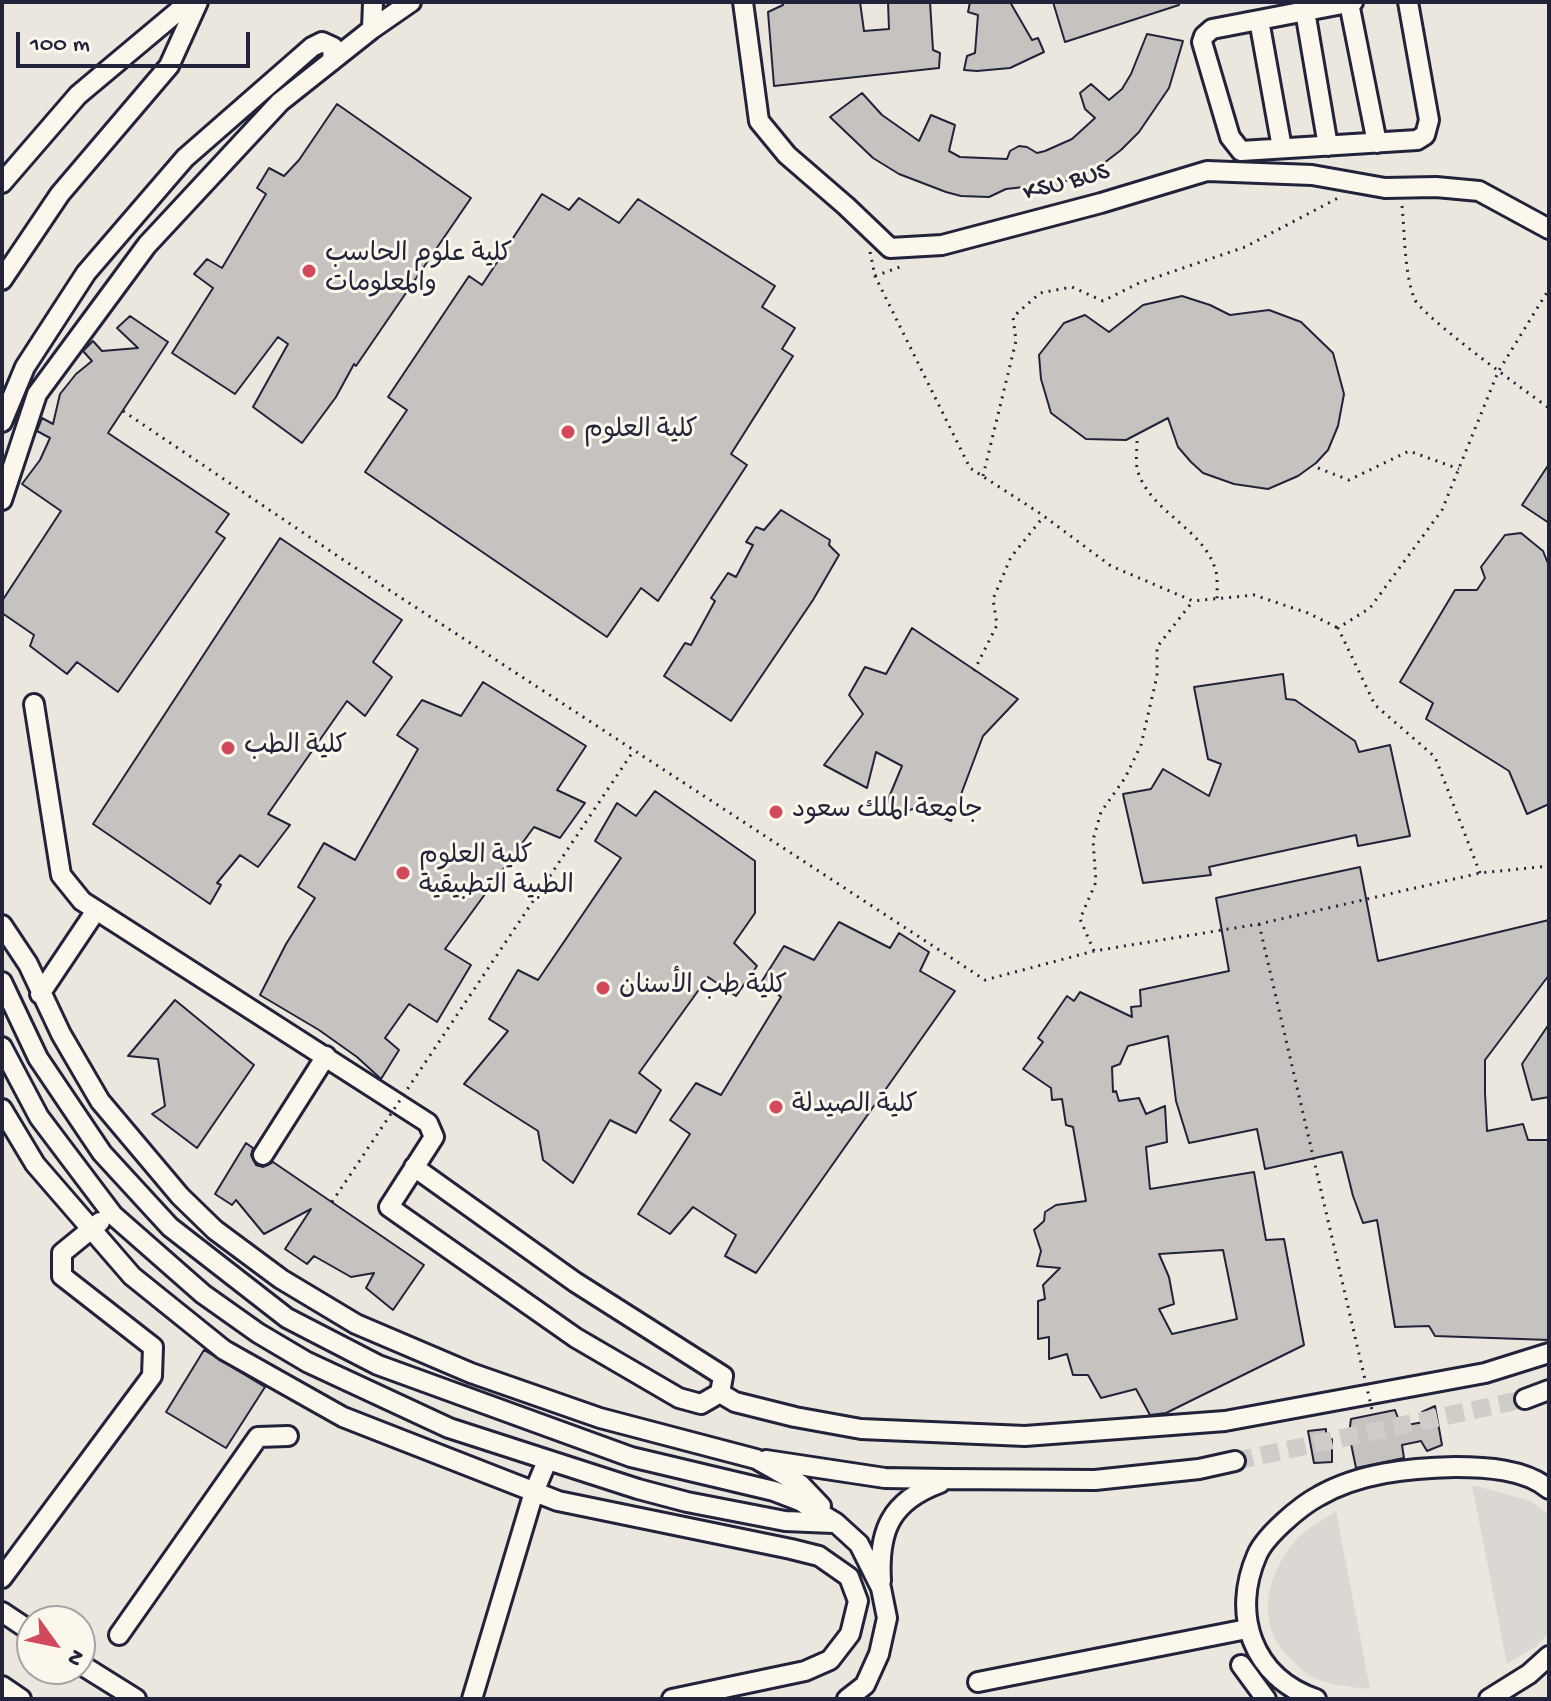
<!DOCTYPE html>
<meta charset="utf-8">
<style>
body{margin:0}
#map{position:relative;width:1551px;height:1701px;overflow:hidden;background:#fbf7ec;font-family:"Gochi Hand",sans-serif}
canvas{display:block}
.frame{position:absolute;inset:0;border:4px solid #22223b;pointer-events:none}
.north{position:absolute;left:16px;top:1605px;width:80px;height:80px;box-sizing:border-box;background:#fbf7ec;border:2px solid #a4a2a5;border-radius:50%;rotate:123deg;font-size:22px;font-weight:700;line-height:32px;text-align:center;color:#22223b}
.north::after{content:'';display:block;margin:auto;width:28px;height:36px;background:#d1495b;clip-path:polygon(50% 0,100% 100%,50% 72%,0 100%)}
.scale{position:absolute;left:16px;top:32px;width:234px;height:36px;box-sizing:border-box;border:4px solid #22223b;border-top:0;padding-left:10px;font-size:24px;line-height:28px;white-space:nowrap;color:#22223b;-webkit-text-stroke:6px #fbf7ec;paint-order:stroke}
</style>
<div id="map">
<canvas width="1551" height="1701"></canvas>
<div class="frame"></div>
<div class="north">N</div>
<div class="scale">100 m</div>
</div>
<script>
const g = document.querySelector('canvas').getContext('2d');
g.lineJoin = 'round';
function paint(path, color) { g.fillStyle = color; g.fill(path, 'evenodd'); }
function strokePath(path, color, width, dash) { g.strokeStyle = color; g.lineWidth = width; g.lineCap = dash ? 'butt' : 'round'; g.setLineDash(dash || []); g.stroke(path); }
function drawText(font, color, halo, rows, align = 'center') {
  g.font = font + ' "Gochi Hand","Playpen Sans Arabic",sans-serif'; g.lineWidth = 6; g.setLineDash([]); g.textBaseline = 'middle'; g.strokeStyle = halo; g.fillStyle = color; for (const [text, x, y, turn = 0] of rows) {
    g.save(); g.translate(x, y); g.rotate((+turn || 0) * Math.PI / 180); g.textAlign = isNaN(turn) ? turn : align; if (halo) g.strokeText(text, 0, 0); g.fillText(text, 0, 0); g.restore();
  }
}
const built = new Path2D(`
 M2,2H1549V1699H2ZM32,1621H80V1669H32Z`);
const green = new Path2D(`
 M1472,1485L1531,1501L1549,1515V1633L1535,1647L1507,1664Z
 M1336,1511L1370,1689C1351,1687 1327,1685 1310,1676C1303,1672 1297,1664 1291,1659C1254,1625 1266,1574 1296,1540C1306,1528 1324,1520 1336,1511Z`);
const building = new Path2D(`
 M783,2H860L864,31L889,29L888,2H930L933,50L940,53L939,68L774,86L768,12L783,5Z
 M970,2H1010L1032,40L1038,38L1044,52L1010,68L977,71L964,70L967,56L975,53L978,15L968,12Z
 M1053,2H1179V5L1065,42Z
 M1147,34L1183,41L1169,88L1139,132L1121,150L1095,170L1060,183L1061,188L1049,191L1047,185L1033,186L1006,189L989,197L961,196L946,192L899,174L873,158L830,117L862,93L882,115L919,141L931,115L955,125L949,151L960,157L1007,159L1010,151L1019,146L1027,147L1037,153L1045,151L1072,139L1095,118L1085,109L1080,93L1091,84L1109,100L1122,89L1131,74Z
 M337,104L471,198L356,366L354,364L336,397L302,443L253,407L288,344L278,337L235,394L172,353L213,288L194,274L207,259L222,268L266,194L257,188L269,168L284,176L299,160Z
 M542,194L569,210L579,198L619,223L638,199L775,286L762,307L795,328L782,349L793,356L731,454L747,465L658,601L641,588L607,637L365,472L407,410L388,397L469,276L482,285Z
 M1182,296L1210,305L1230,315L1269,310L1301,322L1333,353L1344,394L1338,426L1328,450L1316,463L1298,476L1268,489L1234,484L1203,473L1191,462L1178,447L1168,418L1126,440L1086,439L1051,413L1041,379L1039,355L1064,323L1085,315L1109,332L1143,305Z
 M130,316L168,342L108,433L229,514L216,532L225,538L118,692L77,662L67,674L30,646L34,635L2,613V601L61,511L22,484L40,460L50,438L37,431L42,418L53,424L60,394L76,374L92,361L83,351L93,341L102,351L138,348L117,328Z
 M1549,464V523L1522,505Z
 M781,510L830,540L829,545L839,555L813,600L731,721L664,676L685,643L691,645L715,601L711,598L728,573L736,577L753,545L746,542L756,527L764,530Z
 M1521,533L1543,551L1549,566V804L1527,814L1509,771L1426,719L1433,703L1400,682L1455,590H1477L1485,578L1481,567L1505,535Z
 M280,538L402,620L373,662L392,677L365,716L347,701L268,814L290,825L258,867L240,855L217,883L221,885L210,904L93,824Z
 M912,628L1018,699L983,736L951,821L926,811L912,809L907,812L887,802L902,766L876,752L867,788L824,765L863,714L849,695L865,667L886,674Z
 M1283,674L1286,699L1295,700L1355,741L1359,752L1390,745L1410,836L1358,846L1356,835L1209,867L1211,875L1143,883L1123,794L1151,789L1163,769L1209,796L1221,764L1208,759L1194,687Z
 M483,682L586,746L557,790L585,803L560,838L534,827L445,949L471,965L437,1022L409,1004L385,1038L399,1050L381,1079L357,1057L319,1030L260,995L286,944L315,898L298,887L324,843L355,860L418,749L397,735L422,700L461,716Z
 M655,791L755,861V913L734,943L757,966L736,996L708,977L639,1073L661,1090L636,1133L610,1120L573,1183L543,1160L538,1131L464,1084L508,1031L489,1019L518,970L538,980L621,858L595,841L617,803L636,816Z
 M1360,867L1378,961L1549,920V975L1485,1060V1093L1487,1131L1523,1124L1528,1140H1549V1340L1435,1336L1429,1326L1395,1327L1377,1220L1363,1223L1353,1196L1342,1152L1265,1169L1257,1129L1189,1143L1176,1101L1168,1036L1128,1046L1120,1064L1112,1067L1113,1092L1116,1091L1119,1101L1139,1098L1146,1114L1165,1106L1167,1142L1146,1147L1150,1189L1254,1172L1266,1240L1284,1239L1304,1345L1166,1413L1150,1415L1136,1389L1101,1398L1088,1375H1073L1067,1354L1049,1359V1337L1038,1339V1301L1045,1299L1043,1285L1060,1268L1037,1266L1041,1251L1034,1230L1044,1221L1045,1212L1056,1205L1086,1201L1073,1127L1066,1125L1062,1099L1052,1100L1051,1088L1023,1069L1043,1042L1038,1038L1067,996L1074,1001L1080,992L1132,1017L1131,1007L1141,1006L1140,990L1229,971L1216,898ZM1223,1250L1237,1319L1172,1334L1159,1309L1174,1304L1169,1277L1159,1254Z
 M839,922L890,948L899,933L929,952L920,971L955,991L756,1273L725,1256L736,1235L693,1207L670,1234L638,1214L690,1134L670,1120L696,1083L721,1095L781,997L762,981L784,946L814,960Z
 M175,1000L254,1065L197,1148L152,1114L165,1106L158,1059L128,1056Z
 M1549,1024V1097L1532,1100L1522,1064Z
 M246,1143L253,1148L251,1155L256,1165L263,1167L273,1162L424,1265L393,1310L366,1288L374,1273L351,1277L314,1256L307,1264L285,1249L311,1209L264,1234L236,1200L232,1205L215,1194Z
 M204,1350L265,1387L226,1448L166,1412Z
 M1435,1406L1442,1445L1427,1451L1421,1441L1402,1445L1404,1458L1356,1468L1349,1434L1351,1419L1395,1410L1401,1426L1424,1422L1422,1412Z
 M1326,1429V1441L1332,1439V1462L1314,1463L1308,1431Z`);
const minorTunnel = new Path2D(`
 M1235,1461L1525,1399`);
const path = new Path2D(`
 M1402,206C1405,235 1404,270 1414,298C1420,315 1528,393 1549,408
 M870,252L875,276L970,468L1041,514L1111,566L1193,601L1254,595L1308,613L1338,628
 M875,276L905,265
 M123,411L348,563L985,980L1094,951L1259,924L1480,873L1549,866
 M1137,441C1137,450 1135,463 1138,472C1152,513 1201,527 1215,568C1218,576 1217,589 1217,599
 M1318,468L1349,480L1409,451L1459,469
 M983,476L1016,341L1013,317L1040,293L1072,287L1103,301L1139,283L1245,247L1338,198
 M974,671L997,625L993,599L1011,557L1044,516
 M1480,873L1435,757L1375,705L1338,628L1370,608L1442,510L1498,372L1549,289
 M1094,951L1080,919L1096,882L1093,840L1101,812L1125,778L1141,745L1157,676V647L1193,601`);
const minor = new Path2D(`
 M743,2L759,121L787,155L846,206L890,248L942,245L1101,203L1207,171L1312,175L1385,188L1436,187L1479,191L1549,229
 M1353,2L1212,29L1204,36L1202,42L1230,137L1241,151L1417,140L1425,135L1429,120L1408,2
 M1349,3L1377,143
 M1305,11L1328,146
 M1259,20L1282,148
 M372,29L373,2
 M2,183L78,95L189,2
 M2,280L60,194L169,66L198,2
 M2,422L25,367L86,273L185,158L312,47L322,42L333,47L332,61
 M2,500L37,394L147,245L280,102L372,29L411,2
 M34,704L61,875L82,901L428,1123L434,1137L389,1207L576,1338L679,1398L701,1404L720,1393
 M2,925L28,964L61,1034L100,1101L180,1196L215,1230L281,1279L356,1324L471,1373L600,1418L756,1459L800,1484L821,1506
 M2,982L38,1058L102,1153L170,1227L287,1318L378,1365L631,1457L774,1491L800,1501L836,1523L859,1544L881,1588L887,1618L879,1654L865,1685L847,1699
 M40,994L95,912
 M2,1047L39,1117L113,1215L203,1294L258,1333L307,1362L449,1428L638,1489L687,1502L785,1521L833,1523
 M2,1109L35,1164L132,1276L224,1350L343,1417L558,1501L791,1549L819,1556L849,1577L858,1601L850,1634L830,1660L805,1671L672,1699
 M263,1155L326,1056
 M414,1167L575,1282L723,1376L720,1393
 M720,1393L735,1402L795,1417L861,1429L1025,1436L1225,1421L1485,1373L1549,1353
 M1525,1399L1549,1390
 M766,1460L885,1478L946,1479L1095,1480L1199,1469L1235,1461
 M2,1578L152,1376L153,1347L62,1276V1253L100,1222
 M881,1581C878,1530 891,1501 940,1483
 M2,1612L32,1632
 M119,1635L258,1437L288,1436
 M80,1664L136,1699
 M1241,1665L1266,1699
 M978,1682L1247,1629
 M2,1686L21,1699
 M472,1699L534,1492L547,1461
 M1316,1699C1252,1677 1231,1614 1257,1555C1265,1536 1300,1506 1319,1496C1359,1473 1409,1468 1455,1467C1485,1467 1525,1469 1549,1489
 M1489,1699L1529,1674L1549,1656`);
const pathBridge = new Path2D(`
 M1259,924L1373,1414
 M332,1202L634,750`);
const markers = [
 [309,271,8,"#d1495b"],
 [568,432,8,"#d1495b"],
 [228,748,8,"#d1495b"],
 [776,812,8,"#d1495b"],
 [403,873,8,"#d1495b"],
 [603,988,8,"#d1495b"],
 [776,1107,8,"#d1495b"]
];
const streetNames = [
 ["KSU BUS",1067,184,-15]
];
const poiNames = [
 ["كلية علوم الحاسب",325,256],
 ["والمعلومات",325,286],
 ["كلية العلوم",584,432],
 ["كلية الطب",244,748],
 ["جامعة الملك سعود",792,812],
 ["كلية العلوم",419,858],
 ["الطبية التطبيقية",419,888],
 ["كلية طب الأسنان",619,988],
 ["كلية الصيدلة",792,1107]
];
paint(built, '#ebe7df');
paint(green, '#dbd8d3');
paint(building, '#c6c2c0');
strokePath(building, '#22223b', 2);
strokePath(minorTunnel, '#d0ccc9', 18, [18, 9]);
strokePath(minor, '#22223b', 24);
strokePath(path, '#22223b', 3, [2, 6]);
strokePath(minor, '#fbf7ec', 18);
strokePath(pathBridge, '#22223b', 3, [2, 6]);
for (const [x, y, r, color] of markers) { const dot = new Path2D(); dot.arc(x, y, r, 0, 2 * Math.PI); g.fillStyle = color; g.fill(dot); strokePath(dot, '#fbf7ec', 3); }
drawText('26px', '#22223b', '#fbf7ec', streetNames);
drawText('26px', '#22223b', '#fbf7ec', poiNames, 'left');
</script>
